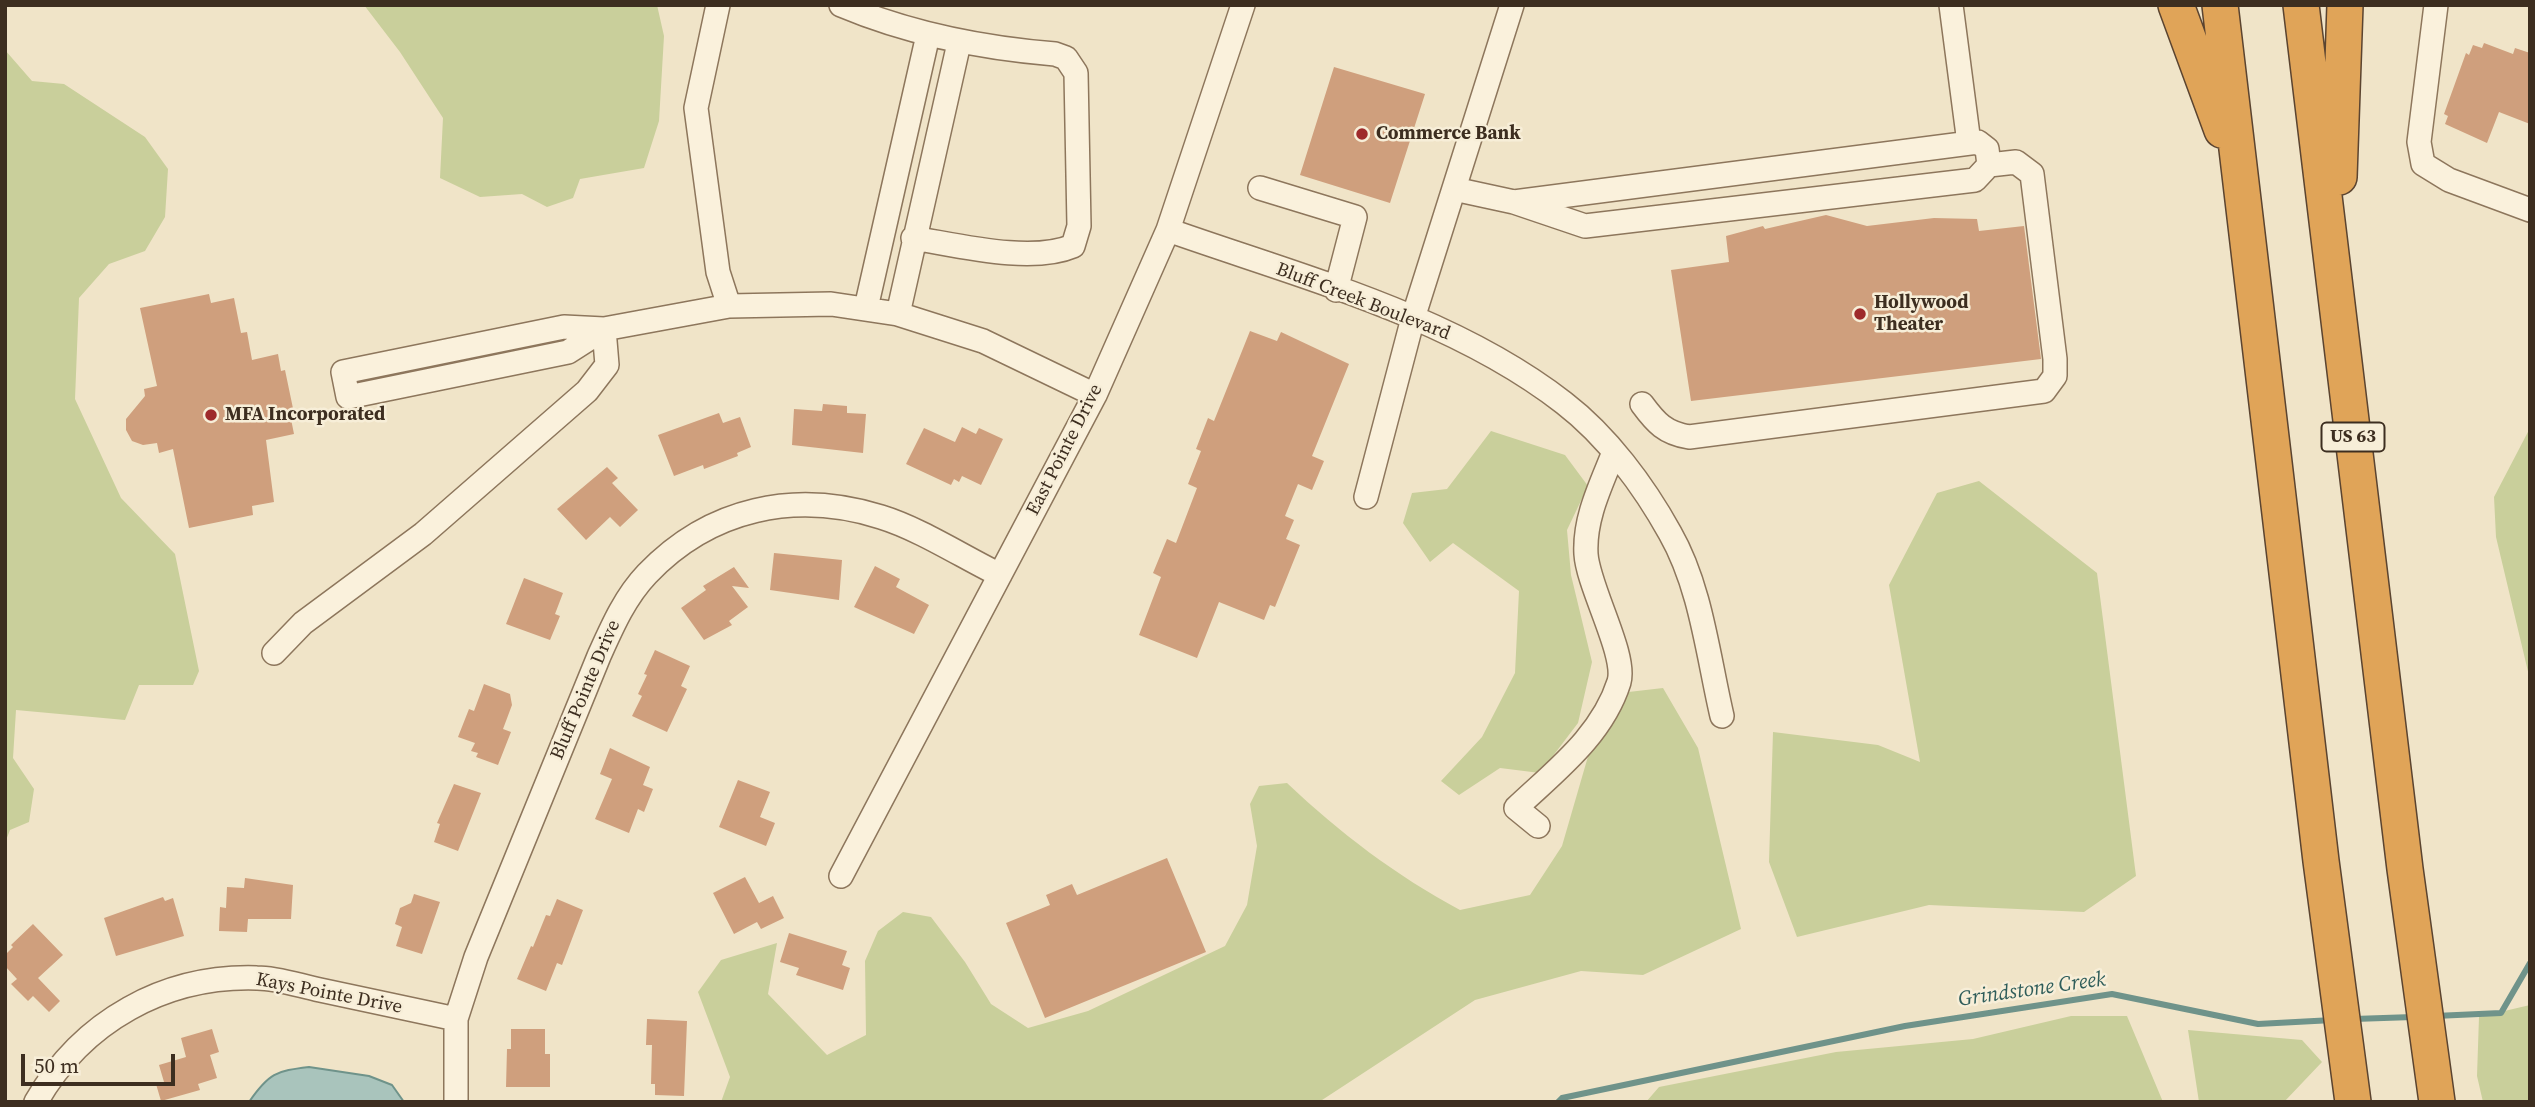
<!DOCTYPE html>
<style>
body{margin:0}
#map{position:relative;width:2535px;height:1107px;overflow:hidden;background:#f0e4c8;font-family:"Source Serif 4",serif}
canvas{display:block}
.frame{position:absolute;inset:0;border:7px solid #3d2e20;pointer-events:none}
.scale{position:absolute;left:21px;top:1054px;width:154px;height:32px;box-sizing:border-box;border:4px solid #3d2e20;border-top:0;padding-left:9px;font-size:21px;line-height:24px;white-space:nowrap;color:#3d2e20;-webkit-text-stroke:5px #f7eed8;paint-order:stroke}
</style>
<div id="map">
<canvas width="2535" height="1107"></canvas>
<div class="frame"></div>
<div class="scale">50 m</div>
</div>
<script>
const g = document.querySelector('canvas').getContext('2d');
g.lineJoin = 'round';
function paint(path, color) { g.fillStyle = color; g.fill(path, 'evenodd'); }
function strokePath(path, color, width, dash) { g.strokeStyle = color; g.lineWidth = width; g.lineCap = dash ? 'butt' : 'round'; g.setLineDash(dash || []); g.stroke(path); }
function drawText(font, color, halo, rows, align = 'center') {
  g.font = font + ' "Source Serif 4",serif'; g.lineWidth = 5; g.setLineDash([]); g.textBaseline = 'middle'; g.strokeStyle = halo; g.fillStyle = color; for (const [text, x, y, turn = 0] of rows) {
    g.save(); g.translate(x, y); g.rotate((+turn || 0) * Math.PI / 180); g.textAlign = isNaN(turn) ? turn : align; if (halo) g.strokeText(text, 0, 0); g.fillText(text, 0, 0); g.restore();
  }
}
const green = new Path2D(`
 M364,5H657L664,36L659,121L644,168L580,179L573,198L547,207L522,194L480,197L440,178L443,118L400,52Z
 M5,50L32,81L64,84L145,137L168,169L165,217L145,251L109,264L79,298L75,399L121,498L175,554L199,671L193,685H139L125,720L16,710L13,758L34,789L29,822L10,830L5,843Z
 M2530,428V680L2496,537L2494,497Z
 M1491,431L1565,455L1588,486L1567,530L1571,575L1592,662L1578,723L1540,773L1500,768L1459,795L1441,781L1482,737L1515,673L1519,591L1453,543L1430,562L1403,523L1412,493L1447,489Z
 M1979,481L2097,573L2136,876L2084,912L1929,905L1797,937L1769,862L1773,732L1878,745L1920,762L1889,585L1937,493Z
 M1663,688L1698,748L1741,929L1643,975L1581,971L1475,1000L1319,1102H721L730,1077L698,992L721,960L777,943L768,994L827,1055L866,1035L865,961L878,931L903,912L931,917L965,962L991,1004L1028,1028L1088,1011L1225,946L1247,905L1257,846L1250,804L1259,786L1287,783C1340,833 1395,875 1460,910L1530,895L1562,846L1589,753L1620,693Z
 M2530,1005V1102H2483L2477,1076L2479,1017Z
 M2071,1016H2127L2163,1102H1646L1659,1087L1836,1052L1973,1039Z
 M2188,1030L2302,1040L2322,1062L2284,1102H2199Z`);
const water = new Path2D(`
 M309,1067L369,1076L392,1085L404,1102H249C269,1073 276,1071 309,1067Z`);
const stream = new Path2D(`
 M2435,1016L2501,1013L2530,963
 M2354,1019L2413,1017
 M1558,1102L1562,1098L1905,1026L2112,994L2258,1024L2333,1020`);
const building = new Path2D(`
 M2484,43L2513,54L2515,48L2530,53V124L2499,112L2487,143L2445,124L2448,116L2444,114L2466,53L2469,55L2473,45L2482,48Z
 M1334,67L1425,94L1390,203L1300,175Z
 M1826,215L1867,226L1934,218L1977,219L1979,231L2024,226L2041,359L1691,401L1671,270L1729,262L1726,236L1763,226L1765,229Z
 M209,294L211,303L234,298L241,333L247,332L252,360L278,354L281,371L285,370L295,418L291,419L294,434L266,440L274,502L252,506L253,515L189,528L173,449L159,453L157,443L143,445L132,441L126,430V419L145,396L144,389L157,386L140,308Z
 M1250,331L1277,341L1281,332L1349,364L1312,456L1324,461L1312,490L1298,484L1285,516L1294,520L1286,539L1300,545L1275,607L1270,605L1264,620L1219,602L1197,658L1139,635L1161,577L1153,573L1167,539L1176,543L1197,488L1188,484L1201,451L1196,449L1208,418L1214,421Z
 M823,404L847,406V413L866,414L863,453L792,445L794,409L822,411Z
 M719,413L723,423L740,417L751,447L737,453L738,456L704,469L703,465L674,476L658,435Z
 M962,427L976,434L979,428L1003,439L981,485L962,476L959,482L954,479L951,485L906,464L924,428L955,442Z
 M607,467L618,478L612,483L638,510L620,527L610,517L586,540L557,509Z
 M774,553L842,560L839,600L770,590Z
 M875,566L900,579L896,587L929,605L914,634L854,607Z
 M734,567L749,588L732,586L748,607L729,621L732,625L704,640L681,608L706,590L703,586Z
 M524,578L563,593L555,614L560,616L550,640L506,624Z
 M655,650L690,666L681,686L687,689L667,732L632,716L642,696L638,694L647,675L644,674Z
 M484,684L510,694L512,705L503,729L511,732L498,765L476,757L478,753L471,751L475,743L458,737L469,709L474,711Z
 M610,748L650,767L643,785L653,789L644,812L638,809L629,833L595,819L612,779L600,774Z
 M738,780L770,792L760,817L775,823L766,846L719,827Z
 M454,784L481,793L458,851L434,842L440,824L437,823Z
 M1167,858L1206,952L1045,1018L1006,923L1050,905L1046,895L1072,884L1077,895Z
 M745,877L759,903L773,896L784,918L761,929L757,922L734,934L713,893Z
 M245,878L293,885L291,919H248L247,932L219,931L220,907L226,908L227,887L244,888Z
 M414,894L440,902L422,954L396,946L402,927L395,924L400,908L411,903Z
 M163,897L165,901L173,898L184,936L116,956L104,918Z
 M557,899L583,910L562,965L557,963L546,991L517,979L531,946L533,947L546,915L550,916Z
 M33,924L63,955L38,978L60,1001L49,1012L33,996L28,1001L11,984L17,979L5,966V955L13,947L11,945Z
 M789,933L847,951L842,965L850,968L843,990L796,975L799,968L780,962Z
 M647,1019L687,1021L684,1096L655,1095V1084H651L652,1045H646Z
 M212,1029L219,1052L210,1055L217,1078L198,1084L200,1090L161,1101L156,1084L164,1082L159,1065L186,1057L181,1038Z
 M511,1029H545V1054H550V1087H506L507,1049H511Z`);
const minor = new Path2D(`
 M718,5L696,108L718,272L729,306
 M841,5C910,34 980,48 1055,54L1066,58L1076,73L1079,226L1073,246C1031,264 957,245 913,238
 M1951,5L1969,143
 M2436,5L2419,142L2423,164L2449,180L2530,210
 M1260,188L1355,217L1336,290
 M1454,189L1514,202L1978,142L1987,149L1989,165L1975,180L1585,226L1514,202
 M1168,230C1301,277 1452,316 1564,403C1607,436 1644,486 1670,533C1701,587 1708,656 1722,716
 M866,308L928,35
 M898,314L959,43
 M604,329L568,352L348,397L343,372L564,327L604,329L729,306L831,304L898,314L983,341L1095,395
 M1642,404C1656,423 1665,433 1689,437L2044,391L2055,376V359L2032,174L2016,162L1989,165
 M1366,497L1413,318L1512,5
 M274,653L303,623L423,534L587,391L607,365L604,329
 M1538,826L1516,808C1555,771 1602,736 1619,682C1627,655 1588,587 1586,554C1584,518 1601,485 1614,452
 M841,876L1095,395L1168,230L1243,5
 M36,1102C82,1021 165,975 257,978C278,978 300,986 320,990C365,1000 411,1009 456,1019
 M456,1102V1019L476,957L599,656C612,627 625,597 647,574C710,508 795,490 881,517C920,529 963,557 1000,575`);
const highway = new Path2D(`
 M2176,5L2222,130
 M2220,5L2321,861L2353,1102
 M2301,5L2405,869L2437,1102
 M2339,177L2345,5`);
const markers = [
 [1362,134,7,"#9e2a2b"],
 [1860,314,7,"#9e2a2b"],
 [211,415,7,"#9e2a2b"]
];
const shields = [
 [2353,437,63]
];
const shieldNames = [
 ["US 63",2353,437]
];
const poiNames = [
 ["Commerce Bank",1376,134],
 ["Hollywood",1874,303],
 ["Theater",1874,325],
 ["MFA Incorporated",225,415]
];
const streetNames = [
 ["Bluff Creek Boulevard",1363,302,21],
 ["East Pointe Drive",1065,450,-63],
 ["Bluff Pointe Drive",586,690,-67],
 ["Kays Pointe Drive",329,994,11]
];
const waterNames = [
 ["Grindstone Creek",2032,990,-8]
];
paint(green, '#c9cf9b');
paint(water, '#a9c4bc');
strokePath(water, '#6f938a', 2);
strokePath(stream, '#6f938a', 6);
paint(building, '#cf9f7d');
strokePath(minor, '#8d765c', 26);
strokePath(highway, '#5b4430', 38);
strokePath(minor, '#faf1dc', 23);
strokePath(highway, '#e0a458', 35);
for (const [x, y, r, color] of markers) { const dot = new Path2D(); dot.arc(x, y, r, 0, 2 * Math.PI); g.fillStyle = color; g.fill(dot); strokePath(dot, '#f7eed8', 2.5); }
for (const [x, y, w] of shields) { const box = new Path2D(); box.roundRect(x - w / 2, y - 14.5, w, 29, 5); g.fillStyle = '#f7eed8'; g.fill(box); strokePath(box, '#3d2e20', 2); }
drawText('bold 18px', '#3d2e20', null, shieldNames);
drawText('bold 19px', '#3d2e20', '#f7eed8', poiNames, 'left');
drawText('19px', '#3d2e20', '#f7eed8', streetNames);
drawText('italic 21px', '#2f5d5a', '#f7eed8', waterNames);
</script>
